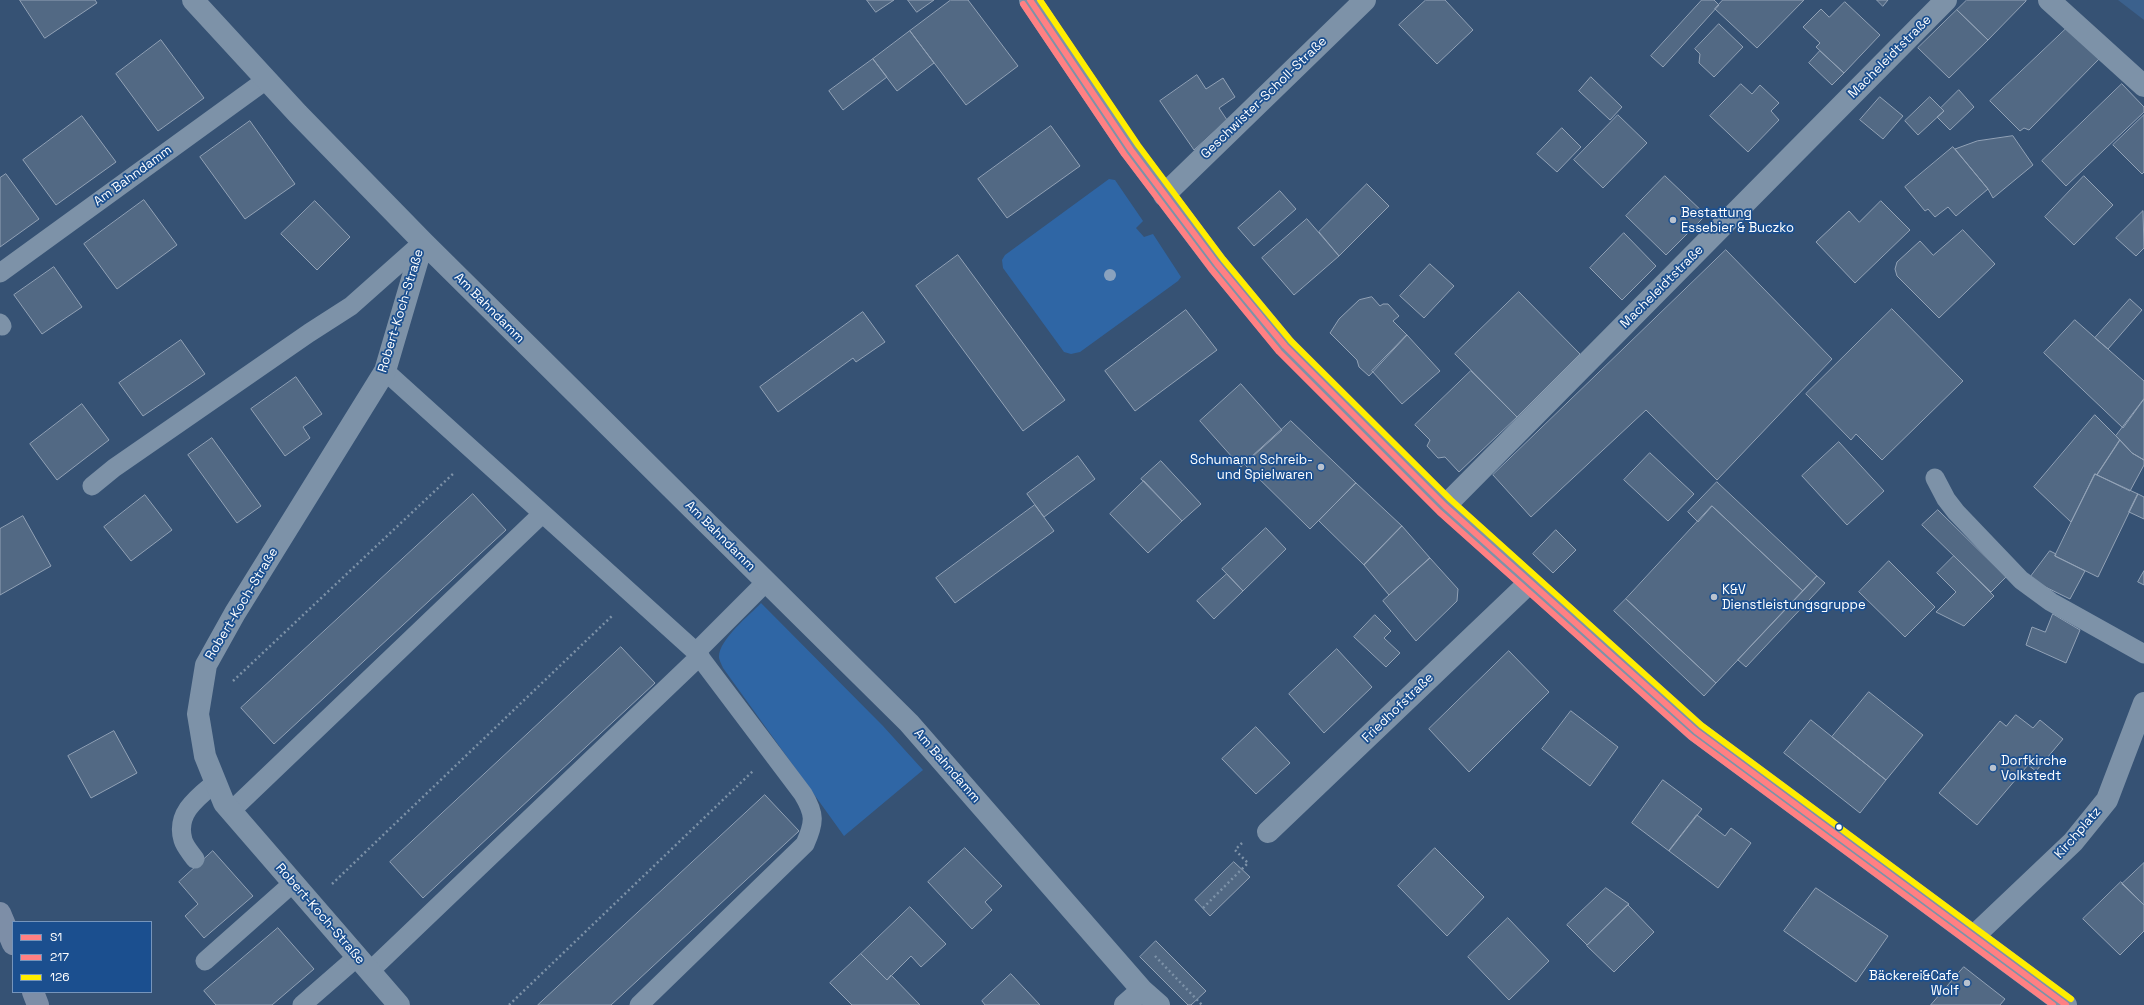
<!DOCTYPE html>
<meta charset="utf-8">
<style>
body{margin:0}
#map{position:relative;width:2144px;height:1005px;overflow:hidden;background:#365274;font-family:"Space Grotesk",sans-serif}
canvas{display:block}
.legend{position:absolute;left:12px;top:921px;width:140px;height:72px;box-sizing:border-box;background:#1b4f8f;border:1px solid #7695bc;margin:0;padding:5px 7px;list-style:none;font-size:12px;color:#fff}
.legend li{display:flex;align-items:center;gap:8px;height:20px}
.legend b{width:20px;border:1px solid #7695bc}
</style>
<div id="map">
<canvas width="2144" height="1005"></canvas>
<ul class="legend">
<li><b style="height:5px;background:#ff8083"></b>S1</li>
<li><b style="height:5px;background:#ff8083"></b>217</li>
<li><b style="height:5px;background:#ffed00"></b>126</li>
</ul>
</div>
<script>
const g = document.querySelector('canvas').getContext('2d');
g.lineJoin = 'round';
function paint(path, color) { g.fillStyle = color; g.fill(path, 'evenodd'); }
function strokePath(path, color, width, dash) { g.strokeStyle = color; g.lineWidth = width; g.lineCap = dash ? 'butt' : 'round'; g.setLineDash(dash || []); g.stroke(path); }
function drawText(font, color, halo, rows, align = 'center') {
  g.font = font + ' "Space Grotesk",sans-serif'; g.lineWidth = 3.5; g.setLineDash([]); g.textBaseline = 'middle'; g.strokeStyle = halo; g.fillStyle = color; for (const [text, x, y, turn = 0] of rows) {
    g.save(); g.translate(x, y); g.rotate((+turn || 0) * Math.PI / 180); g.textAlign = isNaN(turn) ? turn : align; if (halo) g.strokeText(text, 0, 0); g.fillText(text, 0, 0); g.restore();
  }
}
const green = new Path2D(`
 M1109,179L1115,180L1143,221L1136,228L1144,237L1153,234L1181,277L1178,281L1080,352L1071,354L1064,352L1003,268L1002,260L1005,255Z
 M761,603L883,726L923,770L844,836L723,668C722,665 719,660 719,657C719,639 750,615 761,603Z`);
const water = new Path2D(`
 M2118,0H2144V20Z`);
const building = new Path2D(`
 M20,0H95L97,3L45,38Z
 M867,0H894L876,12Z
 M908,0H934L917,12Z
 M951,0H968L1018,66L966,105L910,31Z
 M1426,0H1445L1473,30L1437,64L1399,25Z
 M1702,0H1714L1719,5L1663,67L1651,56Z
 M1723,0H1804L1757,48L1715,9Z
 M1877,0H1888L1883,6Z
 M1967,0H2026V1L1988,40L1957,10Z
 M1845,2L1880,35L1844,73L1816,47L1820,43L1803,27L1821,9L1829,17Z
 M1957,10L1988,40L1949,78L1918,48Z
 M1719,24L1743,47L1714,77L1699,63L1700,54L1695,49Z
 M2067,28L2100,58L2029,130L2024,128L2020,131L1990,101Z
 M910,31L934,63L897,91L873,59Z
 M161,40L204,98L158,131L116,74Z
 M1820,51L1844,73L1832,85L1809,63Z
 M873,59L887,77L843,110L829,91Z
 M1197,75L1206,89L1223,78L1235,97L1219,108L1227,120L1194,150L1160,101Z
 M1591,77L1622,107L1610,120L1579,91Z
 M1741,84L1752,94L1760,85L1779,103L1771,111L1779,120L1748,152L1710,116Z
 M2122,84L2144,107V112L2066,186L2042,161Z
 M1959,90L1974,107L1950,130L1937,117L1944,111L1941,108Z
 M1880,97L1903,116L1883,139L1860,120Z
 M1930,97L1944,111L1918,135L1905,121Z
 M1618,115L1647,143L1603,188L1574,160Z
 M2144,115V172L2142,174L2113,145Z
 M82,116L116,162L56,205L23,160Z
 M250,121L295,184L245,219L200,157Z
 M1051,126L1080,166L1007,218L978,179Z
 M1562,128L1581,147L1557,172L1537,154Z
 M2013,136L2033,165L1993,198L1988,189L1955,149L1977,141Z
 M1953,147L1988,189L1956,216L1948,207L1935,217L1928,209L1925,211L1905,187Z
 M6,174L39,219L0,247V178Z
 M1665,176L1706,215L1666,255L1626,216Z
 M2084,176L2113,205L2074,245L2045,217Z
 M1367,184L1389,206L1339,256L1319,232Z
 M1280,191L1296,209L1254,246L1238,228Z
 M144,200L177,245L117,289L84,244Z
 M315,201L350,237L317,270L281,234Z
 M1881,201L1910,230L1855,283L1816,242L1849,211L1859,222Z
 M2143,211L2144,248L2136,256L2116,238Z
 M1307,219L1339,256L1294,295L1262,258Z
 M1963,230L1995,264L1939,318L1897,276L1895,269L1897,262L1920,241L1933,255Z
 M1624,233L1656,266L1622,300L1590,268Z
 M1726,250L1832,359L1717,480L1646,410L1531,517L1493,475Z
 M958,255L1065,400L1023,431L916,286Z
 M1430,264L1454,286L1424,318L1400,296Z
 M54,267L82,307L42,334L14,295Z
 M1519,292L1580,354L1517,417L1455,354Z
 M1372,297L1380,306L1383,304H1388L1399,316L1393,321L1407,335L1369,376L1359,367L1357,360L1330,333L1339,319L1359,300Z
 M2130,299L2142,310L2108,349L2095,338Z
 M1892,309L1963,381L1882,460L1856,434L1851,440L1806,394Z
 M1186,310L1217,350L1135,411L1105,371Z
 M863,312L885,342L856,362L853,358L778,412L760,387Z
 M2075,320L2144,381V399L2123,428L2044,353Z
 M1407,335L1440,371L1402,404L1372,371Z
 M181,340L205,374L143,416L119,383Z
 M1471,371L1517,417L1459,472L1445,457L1438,458L1427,446L1430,440L1415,425Z
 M296,377L322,414L303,427L310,438L285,456L251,409Z
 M1241,384L1282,430L1241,467L1200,421Z
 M2144,399V460L2132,453L2116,436Z
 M82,404L109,440L57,480L30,444Z
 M2095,415L2120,440L2097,475L2095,474L2071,522L2034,487Z
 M1291,421L1356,483L1310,529L1244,464Z
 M212,438L261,506L237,523L188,455Z
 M2120,440L2132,453L2144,460V465L2130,491L2097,475Z
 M1839,442L1884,491L1847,525L1802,476Z
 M1650,453L1694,494L1668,521L1624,480Z
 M1078,456L1095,479L1044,517L1027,494Z
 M1161,461L1201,504L1182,521L1141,479Z
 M2095,474L2138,494L2098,577L2055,556Z
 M1144,481L1182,521L1148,553L1110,514Z
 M1717,482L1817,576L1803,591L1712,506L1698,522L1688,512Z
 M1356,483L1402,526L1364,565L1319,521Z
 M473,494L506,530L274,744L241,708Z
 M2138,494L2144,497V519L2129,512Z
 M145,495L172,530L131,561L104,527Z
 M1035,505L1054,531L955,603L936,578Z
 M1712,506L1803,591L1716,683L1626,599Z
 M1938,510L2006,577L1991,592L1922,525Z
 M23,516L51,566L0,595V529Z
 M1402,526L1430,558L1389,595L1364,565Z
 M1266,528L1286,549L1243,591L1222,569Z
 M1556,530L1576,550L1553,573L1533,554Z
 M2050,551L2056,554L2055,556L2085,571L2070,599L2029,579Z
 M1954,556L1994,596L1964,626L1936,612L1956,592L1937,573Z
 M1430,558L1458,589L1457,601L1416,641L1383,601Z
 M1889,561L1935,607L1905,637L1859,592Z
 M2144,571V585L2138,582Z
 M1227,574L1243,591L1214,619L1197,601Z
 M1817,576L1825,583L1746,667L1738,660Z
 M1626,599L1716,683L1704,696L1614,611Z
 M2053,614L2080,630L2066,663L2026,645L2032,627L2045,632Z
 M1375,615L1391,631L1384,638L1400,653L1386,667L1354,637Z
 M621,647L655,683L423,898L390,862Z
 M1337,649L1372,687L1324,733L1289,694Z
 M1509,651L1549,692L1469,772L1429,729Z
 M1869,692L1923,735L1886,780L1832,737Z
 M1571,711L1618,747L1590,786L1542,749Z
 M2016,715L2033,728L2040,720L2063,739L2036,771L2028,765L1977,825L1939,793L2000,721L2006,726Z
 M1811,720L1886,780L1860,813L1784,753Z
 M1256,727L1290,763L1256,794L1222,759Z
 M114,731L137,773L91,798L68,756Z
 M1663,780L1702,809L1669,851L1632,823Z
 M765,795L799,831L611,1005H538Z
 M1697,815L1725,836L1731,828L1751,843L1718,888L1669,851Z
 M965,848L1002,886L985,902L992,910L972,929L928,882Z
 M1435,848L1484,897L1447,936L1398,886Z
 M213,851L253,896L204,938L185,916L198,904L179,882Z
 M1234,862L1250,877L1210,916L1195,900Z
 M2144,863V905L2122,884Z
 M2121,882L2144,905V931L2120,955L2083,919Z
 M1606,888L1629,904L1587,945L1567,925Z
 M1816,888L1888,936L1856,982L1784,931Z
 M1628,905L1654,932L1614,972L1587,946Z
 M910,907L946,944L921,967L911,956L887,980L861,954Z
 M1508,918L1549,961L1509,1000L1468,957Z
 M278,928L314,969L272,1005H216L204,991Z
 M1156,941L1206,991L1191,1005H1188L1140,957Z
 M861,954L887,980L891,975L920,1005H852L830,983Z
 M1964,967L2005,999L2000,1005H1931Z
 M1011,974L1040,1005H985L982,1001Z`);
const path = new Path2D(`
 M233,681L455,472
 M332,884L613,615
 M1203,908L1248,863L1235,850L1242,843
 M1155,956L1202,1005
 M509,1005L753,771`);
const service = new Path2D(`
 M0,273L266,80
 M0,323L2,326
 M385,371L696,652L766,582
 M1935,478L1946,499L1956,512L2021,580L2051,602L2144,654
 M92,486L114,468L309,333L351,306L423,242
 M231,811L542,514
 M195,859C191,853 185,847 183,840C175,813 198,797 216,782
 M205,961L293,883
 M370,971L700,656
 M302,1005L357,957
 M639,1005L805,844C815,822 815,814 803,794L696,652`);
const minor = new Path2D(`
 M193,0L298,114L423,242L909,723L1142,990L1159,1005
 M1030,0L1131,150L1217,264L1285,346L1445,506L1696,731L2066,1005
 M2049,0L2144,86
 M1164,195L1365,0
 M1445,506L1946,0
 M1268,832L1529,583
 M1974,936L2073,842L2107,800L2144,703
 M399,1005L224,803L205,756L198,714L206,665L235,613L385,371L423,242
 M1125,1005L1142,990`);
const primary = new Path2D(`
 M0,913L13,944
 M33,992L38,1005`);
const bus1 = new Path2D(`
 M1030,0L1131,150L1217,264L1285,346L1445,506L1696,731L2066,1005`);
const bus2 = new Path2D(`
 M1023,4L1124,154L1211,269L1279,352L1439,512L1691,737L2053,1005`);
const bus3 = new Path2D(`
 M1040,0L1138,145L1223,259L1291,341L1451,500L1701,725L2071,999`);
const trees = [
 [1110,275]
];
const markers = [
 [1673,220,4,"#b9c2ce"],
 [1321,467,4,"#b9c2ce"],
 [1714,597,4,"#b9c2ce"],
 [1993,768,4,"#b9c2ce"],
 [1839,827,3.5,"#fff"],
 [1967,983,4,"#b9c2ce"]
];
const streetNames = [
 ["Macheleidtstraße",1890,57,-45],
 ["Geschwister-Scholl-Straße",1264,98,-44],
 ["Am Bahndamm",133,176,-36],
 ["Macheleidtstraße",1662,287,-45],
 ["Am Bahndamm",489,308,45],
 ["Robert-Koch-Straße",401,311,-73],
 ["Am Bahndamm",720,536,45],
 ["Robert-Koch-Straße",242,604,-59],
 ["Friedhofstraße",1398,708,-44],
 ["Am Bahndamm",947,766,49],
 ["Kirchplatz",2078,833,-49],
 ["Robert-Koch-Straße",320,914,49]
];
const poiNames = [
 ["Bestattung",1681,213],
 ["Essebier & Buczko",1681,228],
 ["Schumann Schreib-",1313,460,"right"],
 ["und Spielwaren",1313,475,"right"],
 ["K&V",1722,590],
 ["Dienstleistungsgruppe",1722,605],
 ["Dorfkirche",2001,761],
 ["Volkstedt",2001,776],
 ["Bäckerei&Cafe",1959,976,"right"],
 ["Wolf",1959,991,"right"]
];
paint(green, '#2f66a5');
paint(water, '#3b618d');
paint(building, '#526984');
strokePath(building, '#92a2b6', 1);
strokePath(path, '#7d92a8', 2.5, [2, 3]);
strokePath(service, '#7d92a8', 19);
strokePath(minor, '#7d92a8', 22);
strokePath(primary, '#7d8ea7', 22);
strokePath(bus1, '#ff8083', 6);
strokePath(bus2, '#ff8083', 6);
strokePath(bus3, '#ffed00', 6);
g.fillStyle = '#8aa2be';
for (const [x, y] of trees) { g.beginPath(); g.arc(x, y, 6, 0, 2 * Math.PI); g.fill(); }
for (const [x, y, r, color] of markers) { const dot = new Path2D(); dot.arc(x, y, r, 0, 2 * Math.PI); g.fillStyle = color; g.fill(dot); strokePath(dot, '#1b4f8f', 1.5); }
drawText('13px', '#fff', '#1b4f8f', streetNames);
drawText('13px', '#fff', '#1b4f8f', poiNames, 'left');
</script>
